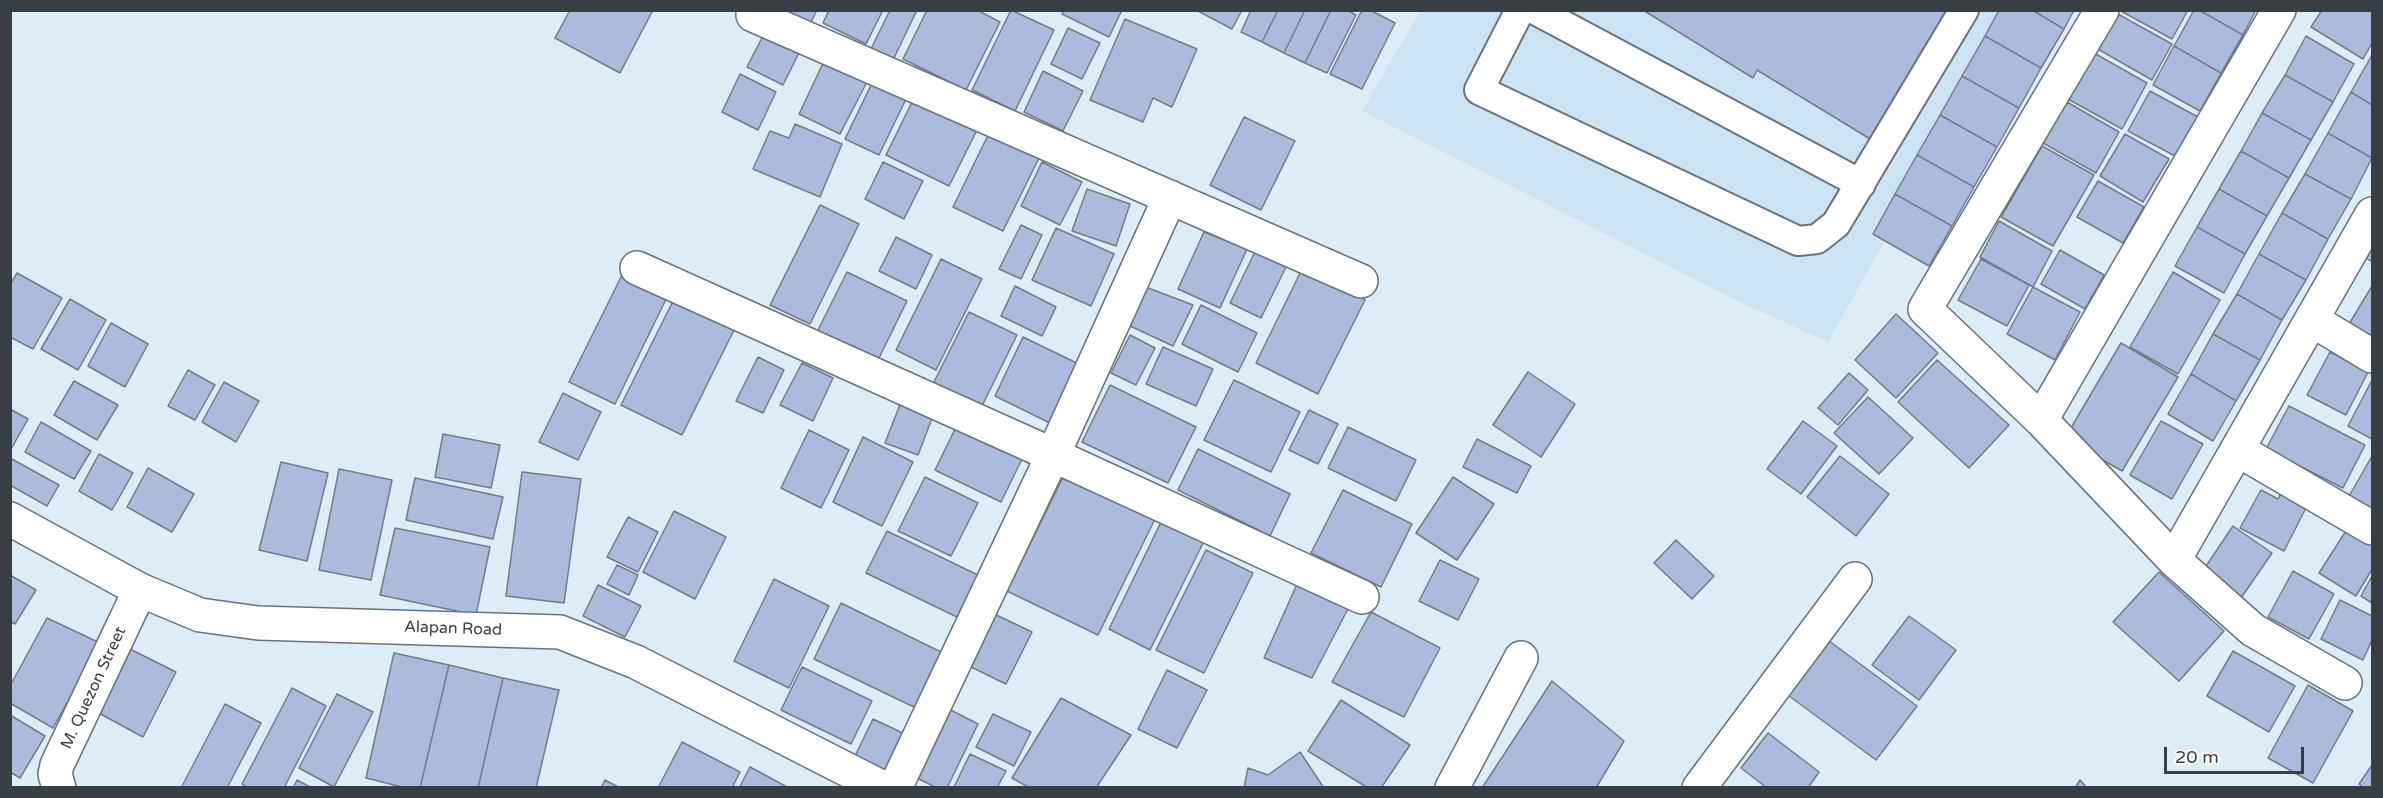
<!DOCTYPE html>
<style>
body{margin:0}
#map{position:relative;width:2383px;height:798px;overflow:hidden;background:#ddedf8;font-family:"Varela Round",sans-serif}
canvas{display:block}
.frame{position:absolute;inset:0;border:12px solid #383e42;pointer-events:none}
.scale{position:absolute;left:2164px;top:747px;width:140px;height:27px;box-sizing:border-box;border:3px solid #383e42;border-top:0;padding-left:8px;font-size:18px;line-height:21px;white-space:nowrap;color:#383e42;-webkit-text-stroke:4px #fff;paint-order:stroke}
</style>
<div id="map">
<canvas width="2383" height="798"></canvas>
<div class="frame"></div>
<div class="scale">20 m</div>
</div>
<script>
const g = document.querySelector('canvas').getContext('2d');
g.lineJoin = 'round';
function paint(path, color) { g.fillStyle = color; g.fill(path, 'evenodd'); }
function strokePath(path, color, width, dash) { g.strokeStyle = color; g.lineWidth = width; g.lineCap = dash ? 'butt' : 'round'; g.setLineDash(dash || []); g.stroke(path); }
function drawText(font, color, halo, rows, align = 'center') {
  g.font = font + ' "Varela Round",sans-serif'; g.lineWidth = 4.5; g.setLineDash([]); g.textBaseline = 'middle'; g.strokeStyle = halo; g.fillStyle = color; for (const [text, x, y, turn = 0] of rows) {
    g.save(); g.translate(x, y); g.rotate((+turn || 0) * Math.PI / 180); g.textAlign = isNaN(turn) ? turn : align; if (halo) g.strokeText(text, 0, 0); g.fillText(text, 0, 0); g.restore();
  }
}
const built = new Path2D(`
 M1420,11H2015L1828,342L1742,303L1362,111Z`);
const building = new Path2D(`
 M570,10H653L620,73L555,38Z
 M773,10H817L808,28Z
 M829,10H883L866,44L823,23Z
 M890,10H917L893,60L871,49Z
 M927,10H977L1000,22L966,90L903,59Z
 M1011,10L1054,30L1015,111L972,90Z
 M1064,10H1122L1109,37L1062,14Z
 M1196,10H1242L1232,29Z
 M1251,10H1278L1262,42L1241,32Z
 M1278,10H1305L1284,53L1262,42Z
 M1305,10H1331L1305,63L1284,53Z
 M1331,10H1347L1356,15L1327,73L1305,63Z
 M1362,10H1370L1395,23L1362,89L1330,74Z
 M1643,10H1956L1880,145L1757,70L1753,78Z
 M1999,10H2032L2064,29L2041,68L1985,36Z
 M2032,10H2074L2064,29Z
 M2119,10H2188L2172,39Z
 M2194,10H2199L2243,35L2221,73L2174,46Z
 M2199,10H2256L2243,35Z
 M2322,10H2372V43L2363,59L2311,27Z
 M2116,13L2172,44L2152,80L2096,48Z
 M1125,19L1197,49L1172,107L1153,98L1143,122L1090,100Z
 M767,28L803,45L783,85L747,67Z
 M1068,28L1100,43L1082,79L1051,64Z
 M1985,36L2041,68L2019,108L1962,76Z
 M2306,36L2354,64L2333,102L2285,75Z
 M2174,46L2221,73L2200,111L2153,85Z
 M2094,53L2147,83L2122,129L2068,99Z
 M827,55L870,76L840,134L799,114Z
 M2372,55V105L2351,92Z
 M1043,71L1083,91L1063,131L1024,112Z
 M740,74L776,92L758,130L722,112Z
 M2285,75L2333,102L2311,140L2262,113Z
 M1962,76L2019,108L1997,147L1940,115Z
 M872,83L906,99L879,155L845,139Z
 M2150,91L2198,117L2175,156L2128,131Z
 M2351,92L2372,105V158L2328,133Z
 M914,98L978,128L949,186L886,155Z
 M2067,102L2119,132L2096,173L2043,143Z
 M2262,113L2311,140L2289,178L2241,151Z
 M1940,115L1997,147L1974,187L1917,155Z
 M1244,117L1295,141L1261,210L1210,185Z
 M795,124L842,144L820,197L753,169L770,131L789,138Z
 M991,129L1041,154L1003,231L953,207Z
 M2328,133L2372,158L2351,199L2305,174Z
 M2125,134L2169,159L2143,202L2100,176Z
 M2042,146L2094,175L2053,246L2001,217Z
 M2241,151L2289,178L2267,216L2219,189Z
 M1917,155L1974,187L1952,226L1895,194Z
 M883,162L923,181L904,219L865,199Z
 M1042,162L1082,182L1060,225L1021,206Z
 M2305,174L2351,199L2328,239L2282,213Z
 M2098,181L2144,207L2123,243L2077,217Z
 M1087,189L1130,204L1116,246L1072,231Z
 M2219,189L2267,216L2245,254L2197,227Z
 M1895,194L1952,226L1929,266L1873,234Z
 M820,205L859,224L810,324L770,305Z
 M2282,213L2328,239L2306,280L2259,254Z
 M1999,221L2052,251L2033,287L1980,257Z
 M1021,225L1042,235L1021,279L999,269Z
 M2197,227L2245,254L2224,293L2175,266Z
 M1056,228L1114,254L1091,306L1032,280Z
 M1204,232L1247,249L1220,308L1178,289Z
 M896,237L932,255L916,289L879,271Z
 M2372,249V262L2366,258Z
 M2060,250L2104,275L2085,309L2041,284Z
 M1255,252L1286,267L1261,318L1230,303Z
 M2259,254L2306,280L2282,320L2237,294Z
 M941,259L982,279L936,370L896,350Z
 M1981,259L2029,285L2007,326L1958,300Z
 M625,269L670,291L615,404L569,382Z
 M1302,269L1365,300L1318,394L1256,363Z
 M847,272L907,301L875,366L815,336Z
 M2173,272L2220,300L2178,374L2130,347Z
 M17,273L62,298L33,349L10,337V285Z
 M1015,286L1056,307L1042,336L1001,316Z
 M1143,286L1193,305L1173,346L1128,325Z
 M2372,286V338L2349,324Z
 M2033,287L2080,312L2055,360L2007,334Z
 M2237,294L2282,320L2260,360L2213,334Z
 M70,299L106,320L78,370L41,349Z
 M673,301L734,330L682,435L621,405Z
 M1201,305L1257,333L1238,372L1182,344Z
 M969,312L1017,335L980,410L932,386Z
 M1896,314L1938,353L1896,398L1855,360Z
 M111,323L148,344L125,387L88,366Z
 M2213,334L2260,360L2236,401L2191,374Z
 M1130,335L1155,348L1136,385L1111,373Z
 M1023,337L1085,367L1056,426L995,396Z
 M2121,343L2178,377L2122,471L2065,438Z
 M1163,347L1213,369L1196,406L1146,384Z
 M2330,352L2368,372L2346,415L2307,395Z
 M758,357L784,370L763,413L736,401Z
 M1937,360L2009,425L1969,468L1898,402Z
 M802,363L833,378L813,421L780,405Z
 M188,370L215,385L195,420L168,406Z
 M1528,372L1575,404L1541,457L1493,425Z
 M1849,373L1868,390L1838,425L1818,408Z
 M2191,374L2236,401L2213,441L2168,414Z
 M1234,380L1300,412L1271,472L1204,440Z
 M2372,380V439L2348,426Z
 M74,381L118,405L97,440L54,415Z
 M224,382L259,401L236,442L202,422Z
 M1110,385L1196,427L1168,483L1082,442Z
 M563,393L601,412L578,460L539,442Z
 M1868,397L1913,438L1879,474L1834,433Z
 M901,402L934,413L918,455L885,443Z
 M2289,406L2365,445L2343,488L2266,449Z
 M10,409L28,419L10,451Z
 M1309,410L1338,424L1318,464L1289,450Z
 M1803,421L1837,446L1801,494L1767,469Z
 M2161,421L2203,444L2172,499L2130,475Z
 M41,422L91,451L74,479L25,452Z
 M956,427L1022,459L1001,502L935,470Z
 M1348,427L1416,460L1396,501L1328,468Z
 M809,430L849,450L821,508L781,488Z
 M443,434L500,445L491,488L435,477Z
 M863,437L913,462L882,526L833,502Z
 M1477,439L1531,466L1517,493L1463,467Z
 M1198,449L1290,494L1270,536L1178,490Z
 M99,454L133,473L112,510L79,491Z
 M1840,456L1889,494L1856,536L1807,497Z
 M2372,456V512L2348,498Z
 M10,458L59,485L47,506L10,485Z
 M281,462L328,473L307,561L259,550Z
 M148,468L194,494L172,532L127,507Z
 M339,469L392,480L371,580L319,570Z
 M1066,471L1157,515L1098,635L1007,591Z
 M522,472L581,479L564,603L506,596Z
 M925,477L978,503L951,556L898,531Z
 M1453,477L1494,504L1457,560L1416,533Z
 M415,478L503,497L493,539L406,520Z
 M2283,489L2309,502L2284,551L2240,528L2261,490L2278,499Z
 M1343,490L1412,524L1381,587L1311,553Z
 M674,511L726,537L695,599L643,572Z
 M1165,514L1207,535L1150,650L1109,629Z
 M628,517L658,532L638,572L607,557Z
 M2351,523L2372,536V569L2356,596L2319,573Z
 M2233,526L2272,553L2241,598L2202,572Z
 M395,528L490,547L476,615L380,595Z
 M887,531L982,577L961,619L866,573Z
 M1676,540L1714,576L1692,599L1654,563Z
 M1206,550L1253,573L1204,673L1156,650Z
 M1440,560L1479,579L1458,620L1419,601Z
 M617,565L638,575L629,595L607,584Z
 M2293,571L2334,594L2309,639L2268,617Z
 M2159,572L2224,631L2179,681L2113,622Z
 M10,575L36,590L15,624L10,621Z
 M2372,576V603L2361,596Z
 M774,579L829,606L789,688L734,661Z
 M1297,584L1350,605L1312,678L1264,658Z
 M598,585L641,606L625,637L583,616Z
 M2340,600L2372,616V640L2363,660L2321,639Z
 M841,603L945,654L918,709L814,659Z
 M990,612L1032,632L1006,684L965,664Z
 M1371,612L1440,648L1404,717L1332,682Z
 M1909,616L1956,650L1919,700L1872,665Z
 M47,618L100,643L53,728L10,703V686Z
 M1821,635L1917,706L1876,760L1781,690Z
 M130,649L176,672L143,737L95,711Z
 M2233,651L2295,686L2269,732L2207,696Z
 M394,653L449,665L420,788H406L366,778Z
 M449,665L503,678L478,788H420Z
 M802,667L872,701L851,744L781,710Z
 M1167,670L1207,690L1177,748L1138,729Z
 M503,678L559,690L536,788H478Z
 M1552,681L1624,741L1596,788H1482Z
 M2308,685L2353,711L2313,783L2268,758Z
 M292,688L326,706L284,788H248L242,784Z
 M337,694L373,712L334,787L299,768Z
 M1061,698L1131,735L1096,788H1030L1012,778Z
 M1341,700L1410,745L1381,788H1368L1308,751Z
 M225,704L261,723L227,788H181Z
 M943,706L978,724L947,788H937L909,774Z
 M993,714L1031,732L1014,766L976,747Z
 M10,715L45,736L20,778L10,772Z
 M873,719L909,736L889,776L854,758Z
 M1768,733L1819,772L1808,788H1767L1741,768Z
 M682,742L740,772L732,788H658Z
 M1300,752L1324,788H1244L1248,768L1268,775Z
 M970,754L1006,771L997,788L954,787Z
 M2372,765V788H2364L2359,784Z
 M750,767L789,788H739Z
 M297,780L312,788H293Z
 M605,780L620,788H601Z
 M2080,780L2087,788H2075Z`);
const service = new Path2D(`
 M1520,10L1479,90L1798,241L1817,239L1836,224L1964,10
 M1535,10L1861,184`);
const minor = new Path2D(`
 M2102,10L1925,309L2041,420L2174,560L2253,630L2345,683
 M753,15L1361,281
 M637,268L1053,455L1362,597
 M2312,320L2372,356
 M2041,420L2279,10
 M2238,450L2372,528
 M2174,560L2372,214
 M59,788L55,774L57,765L140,590
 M895,788L1053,455L1170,197
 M1452,788L1521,658
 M1699,788L1855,579`);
const tertiary = new Path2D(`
 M10,519L140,590L200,615L258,623L560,632L636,662L883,788`);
const streetNames = [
 ["Alapan Road",453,629,2],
 ["M. Quezon Street",94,688,-65]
];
paint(built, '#cce3f3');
paint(building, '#abbbdc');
strokePath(building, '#737a88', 1.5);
strokePath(service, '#66737d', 32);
strokePath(minor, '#66737d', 36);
strokePath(tertiary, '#66737d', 36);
strokePath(service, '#fff', 28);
strokePath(minor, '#fff', 33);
strokePath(tertiary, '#fff', 33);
drawText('16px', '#383e42', '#fff', streetNames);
</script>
